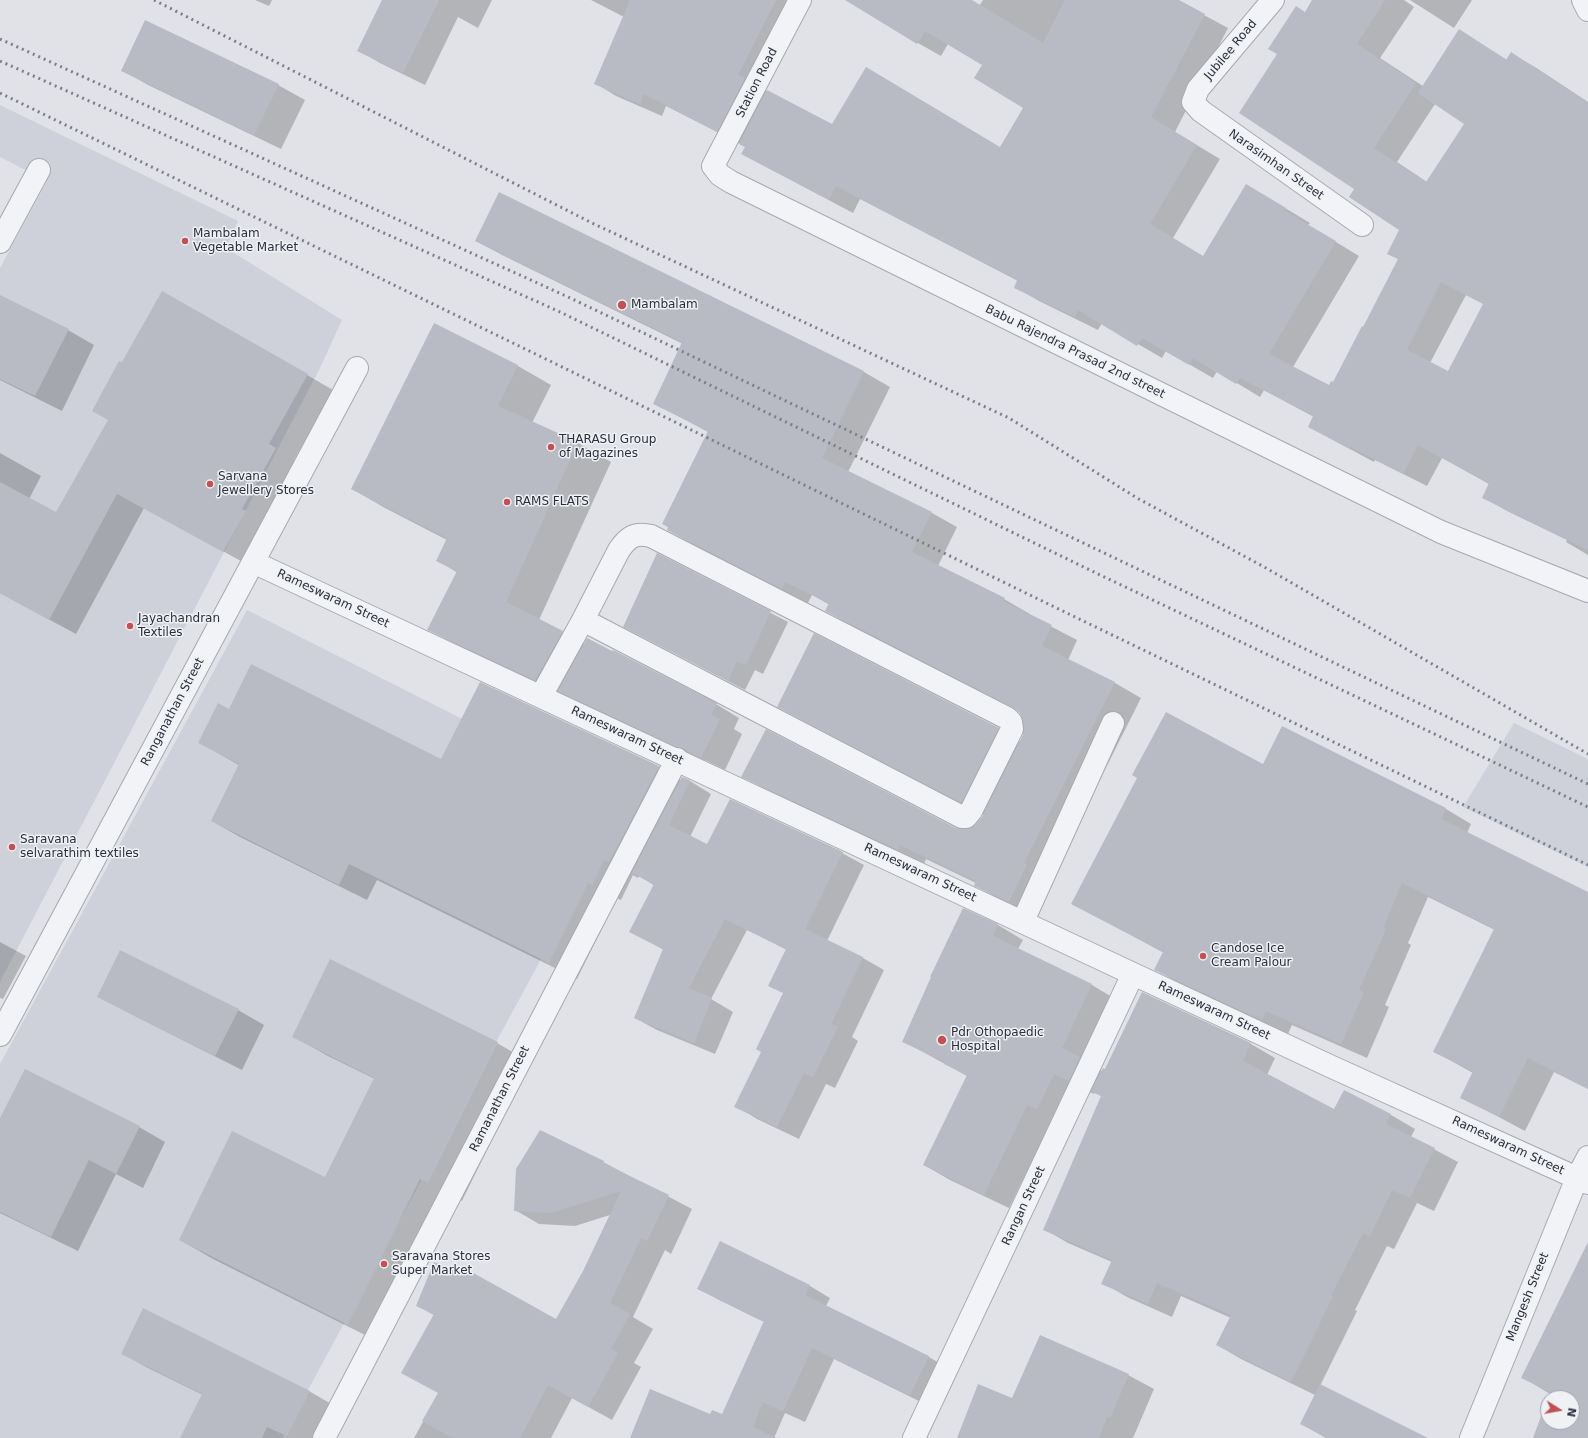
<!DOCTYPE html>
<style>
body{margin:0}
#map{position:relative;width:1588px;height:1438px;overflow:hidden;background:#e0e2e7;font-family:"DejaVu Sans",sans-serif}
canvas{display:block}
.north{position:absolute;left:1540px;top:1390px;width:40px;height:40px;box-sizing:border-box;background:#eff1f5;border:1px solid #a0a3ab;border-radius:50%;rotate:101deg;font-size:11px;font-weight:700;line-height:16px;text-align:center;color:#2a2f3d}
.north::after{content:'';display:block;margin:auto;width:14px;height:18px;background:#c15154;clip-path:polygon(50% 0,100% 100%,50% 72%,0 100%)}
</style>
<div id="map">
<canvas width="1588" height="1438"></canvas>
<div class="north">N</div>
</div>
<script>
const g = document.querySelector('canvas').getContext('2d');
g.lineJoin = 'round';
function paint(path, color) { g.fillStyle = color; g.fill(path, 'evenodd'); }
function strokePath(path, color, width, dash) { g.strokeStyle = color; g.lineWidth = width; g.lineCap = dash ? 'butt' : 'round'; g.setLineDash(dash || []); g.stroke(path); }
function drawText(font, color, halo, rows, align = 'center') {
  g.font = font + ' "DejaVu Sans",sans-serif'; g.lineWidth = 3; g.setLineDash([]); g.textBaseline = 'middle'; g.strokeStyle = halo; g.fillStyle = color; for (const [text, x, y, turn = 0] of rows) {
    g.save(); g.translate(x, y); g.rotate((+turn || 0) * Math.PI / 180); g.textAlign = isNaN(turn) ? turn : align; if (halo) g.strokeText(text, 0, 0); g.fillText(text, 0, 0); g.restore();
  }
}
const built = new Path2D(`
 M0,105L238,221L226,248L342,320L320,368L0,982V268L47,181L0,157Z
 M247,610L626,802L282,1438H0V1064Z
 M1514,723L1588,759V867L1463,807Z`);
const shadow = new Path2D(`
 M255,0H272L269,6Z
 M383,0H492L478,28L458,17L425,85L380,63L359,51Z
 M591,0H804L760,88L833,125L1001,148L1025,108L984,65L948,44L941,56L918,43L861,0H948L973,16L983,0H1176L1228,28L1175,132L1220,159L1173,238L1204,257L1270,199L1310,223L1308,225L1359,256L1293,367L1329,387L1333,383L1364,328L1399,259L1401,230L1356,189L1305,13L1314,0H1404L1414,7L1380,58L1423,86L1460,30L1507,60L1511,54L1535,67L1588,102V555L1566,542L1567,540L1507,511L1483,497L1489,484L1442,458L1427,486L1375,460L1374,462L1309,427L1314,417L1264,390L1260,397L1217,371L1213,378L1166,351L1162,358L1102,323L1098,330L1039,301L1015,287L1018,281L860,199L853,213L742,154L746,147L739,143L666,106L662,116L616,96L595,83L624,17ZM1435,104L1466,124L1427,182L1397,162ZM1466,295L1484,304L1448,373L1430,363Z
 M1410,0H1472L1454,28Z
 M122,70L278,85L305,100L281,149L148,85Z
 M499,194L864,372L890,387L848,472L932,513L957,527L938,566L1004,599L1030,614L1029,615L1077,640L1068,660L1115,683L1141,698L1050,879L1035,916L1001,900L975,885L976,883L926,859L924,864L768,791L743,776L966,831L976,826L984,815L804,721L778,706L998,729L1021,742L1024,735V720L1018,710L852,626L827,611L830,605L812,595L808,603L694,545L668,530L708,432L654,403L683,344L502,255L476,241Z
 M0,296L68,330L94,345L62,411L0,380Z
 M435,324L518,366L551,385L532,423L578,443L611,462L539,620L585,645L716,704L739,718L734,729L742,734L725,770L707,761L701,759L582,704L570,697L569,698L461,648L429,629L458,573L438,561L447,540L385,508L352,489Z
 M307,375L333,390L294,460L301,464L250,566L144,508L76,634L0,593V453L41,476L29,499L56,514Z
 M657,554L788,622L763,674L755,670L745,690L642,636Z
 M480,683L659,767L681,780L682,778L690,781L711,794L690,837L707,845L842,853L864,865L827,941L863,958L884,970L852,1037L858,1041L835,1088L826,1084L799,1139L757,1119L736,1106L762,1052L784,994L787,950L747,930L711,999L733,1012L715,1054L657,1030L635,1018L664,950L631,932L655,886L639,876L638,878L633,875L621,900L617,898L577,979L377,880L367,900L240,837L212,821L239,765L200,743L229,710L442,760Z
 M1282,727L1446,809L1471,824L1467,833L1588,893V1089L1554,1072L1525,1131L1461,1097L1473,1073L1435,1052L1495,930L1428,897L1408,943L1411,945L1385,1005L1389,1007L1367,1058L1292,1025L1288,1034L1180,984L1155,969L1164,953L1072,903L1264,765Z
 M963,909L998,925L1023,940L1018,949L1092,985L1117,1000L1087,1062L1102,1071L1105,1070L1142,993L1251,1044L1275,1058L1267,1075L1335,1111L1391,1115L1415,1129L1411,1137L1458,1162L1434,1211L1417,1203L1394,1249L1387,1246L1355,1310L1357,1311L1320,1386L1426,1438H1326L1301,1424L1315,1395L1241,1359L1217,1345L1231,1318L1181,1296L1172,1317L1127,1297L1103,1283L1112,1262L1068,1243L1044,1229L1102,1096L1095,1093L1094,1094L1079,1087L1053,1118L1009,1208L950,1180L924,1165L967,1076L903,1041Z
 M0,942L26,956L3,999L0,998Z
 M99,996L238,1010L264,1025L242,1070L125,1011Z
 M293,1036L497,1043L530,1062L462,1201L453,1197L381,1343L213,1259L180,1240L326,1178L375,1079L326,1055Z
 M0,1122L139,1127L165,1142L143,1188L116,1174L78,1251L0,1213Z
 M603,1162L692,1209L671,1254L665,1250L633,1317L653,1329L634,1363L641,1367L612,1420L572,1398L551,1438H414L439,1393L434,1315L417,1306L556,1321L584,1271L610,1215L575,1226L539,1224L515,1210Z
 M1588,1244V1438H1534L1548,1400V1422H1572V1398H1549L1550,1394L1522,1377Z
 M810,1286L830,1298L826,1306L929,1357L949,1369L931,1407L834,1359L805,1422L785,1413L774,1438H631L711,1416H722L764,1322L719,1300L698,1288Z
 M122,1353L309,1391L333,1405L317,1438H182L203,1395L146,1367Z
 M1128,1375L1154,1389L1133,1438H960L1013,1399Z`);
const building = new Path2D(`
 M382,0H439L403,73L357,51Z
 M630,0H776L738,75L745,78L717,132L644,94L640,104L594,84Z
 M845,0H972L1043,43L1065,0H1179L1205,14L1151,117L1197,145L1150,224L1203,256L1246,184L1286,208L1285,211L1336,241L1269,354L1329,385L1331,381L1333,382L1362,326L1363,327L1398,259L1387,254L1399,230L1349,197L1354,189L1239,113L1277,54L1268,49L1296,6L1305,12L1312,0H1385L1357,44L1416,83L1374,148L1426,182L1464,124L1418,93L1459,29L1506,60L1511,52L1588,103V550L1482,498L1489,483L1418,445L1403,474L1351,447L1350,449L1308,427L1313,416L1240,378L1236,384L1193,358L1189,365L1142,338L1137,346L1078,310L1075,317L1014,288L1017,280L836,186L829,200L741,154L745,147L739,144L767,90L832,124L866,67L1000,147L1023,108L974,78L982,65L925,31L917,44ZM1441,282L1483,304L1448,371L1407,350Z
 M145,20L279,84L254,135L121,71Z
 M499,192L864,371L822,458L932,512L912,552L1005,598L1003,601L1052,625L1042,646L1115,682L1024,863L1027,864L1009,902L974,886L976,881L900,845L898,850L741,777L766,729L956,828L966,829L975,825L982,817L1023,735V720L1020,713L1013,707L825,611L829,603L785,582L782,589L667,530L668,527L662,524L708,431L653,404L682,342L475,241Z
 M162,291L308,374L269,444L276,448L242,509L246,511L223,552L117,494L49,620L0,593V482L56,512L108,420L92,411L119,361L122,362Z
 M0,295L69,329L35,396L0,379Z
 M434,323L518,365L498,406L578,442L506,602L563,631L535,680L427,630L457,571L436,561L447,538L351,489Z
 M657,553L771,611L746,665L737,661L728,681L623,627Z
 M814,633L999,728L961,803L777,707Z
 M587,638L612,651L613,650L717,703L711,715L720,719L701,758L682,748L677,747L558,691Z
 M251,664L441,759L480,682L659,766L609,862L604,860L592,885L588,883L549,963L349,864L339,885L211,821L239,764L198,743L218,703L229,709Z
 M1166,712L1263,764L1282,726L1446,808L1441,819L1588,892V1089L1528,1058L1499,1117L1460,1098L1473,1071L1433,1052L1494,929L1402,883L1383,928L1386,929L1359,990L1364,992L1341,1044L1266,1011L1262,1020L1154,970L1163,952L1071,904L1137,778L1132,775Z
 M682,777L690,780L669,825L707,844L730,799L843,852L805,929L863,957L831,1024L838,1027L813,1077L804,1073L777,1127L734,1107L761,1052L756,1049L783,993L768,986L786,949L725,919L689,988L712,998L694,1043L634,1018L663,949L629,932L654,884L632,873Z
 M963,908L998,924L993,936L1092,984L1062,1048L1080,1057L1069,1081L1054,1074L1037,1109L1027,1105L984,1195L923,1165L967,1075L944,1064L945,1062L902,1042L931,977H930Z
 M120,950L239,1009L215,1056L97,997Z
 M330,959L498,1042L428,1183L420,1179L348,1325L179,1240L232,1131L325,1177L374,1078L292,1037Z
 M1142,992L1251,1043L1243,1061L1334,1109L1344,1090L1391,1114L1386,1124L1435,1148L1410,1198L1392,1190L1370,1236L1363,1233L1331,1295L1333,1296L1291,1382L1216,1345L1231,1315L1157,1283L1148,1304L1101,1284L1112,1260L1043,1230L1101,1096L1091,1091L1103,1068L1105,1069Z
 M25,1069L140,1126L116,1174L89,1160L51,1237L0,1212V1118Z
 M540,1130L604,1161L603,1163L669,1195L647,1241L641,1238L610,1303L630,1314L611,1349L618,1353L588,1407L548,1385L520,1438H453L422,1421L438,1393L401,1373L434,1314L416,1306L434,1262L465,1275L468,1270L556,1319L583,1271L621,1191L551,1213L514,1211L516,1169Z
 M720,1241L810,1285L805,1295L929,1356L910,1395L812,1348L783,1411L763,1402L753,1427L777,1438H630L650,1389L710,1414L712,1410L722,1414L764,1321L697,1289Z
 M1588,1242V1438H1533L1550,1392L1521,1378ZM1548,1398H1572V1422H1548Z
 M143,1308L310,1391L287,1436L267,1427L262,1438H180L202,1394L121,1354Z
 M1040,1335L1129,1374L1110,1418L1107,1417L1099,1438H957L978,1384L1012,1398Z
 M1320,1384L1428,1438H1328L1300,1424Z`);
const minor = new Path2D(`
 M800,0L713,166L720,175L731,182L1441,532L1588,591
 M1273,0L1198,89L1193,102L1201,111L1362,225
 M0,242L39,170
 M253,562L1332,1067L1588,1183
 M541,696L583,620L619,550C628,537 635,532 651,536L1007,718L1011,722L1012,729L971,811L966,817H962L583,620
 M1023,921L1113,723
 M0,1035L357,368
 M324,1438L677,759
 M914,1438L1133,974
 M1471,1438L1577,1178L1588,1157`);
const tertiary = new Path2D(`
 M1583,0L1588,10`);
const rail = new Path2D(`
 M154,0L592,223L1009,418L1137,498L1266,568L1588,754
 M0,39L566,296L1588,784
 M0,61L558,311L1096,573L1588,807
 M0,93L1073,616L1588,865`);
const markers = [
 [185,241,4,"#c15154"],
 [622,305,5,"#c15154"],
 [551,447,4,"#c15154"],
 [210,484,4,"#c15154"],
 [507,502,4,"#c15154"],
 [130,626,4,"#c15154"],
 [12,847,4,"#c15154"],
 [1203,956,4,"#c15154"],
 [942,1040,5,"#c15154"],
 [384,1264,4,"#c15154"]
];
const streetNames = [
 ["Jubilee Road",1231,50,-50],
 ["Station Road",757,83,-63],
 ["Narasimhan Street",1276,165,35],
 ["Babu Rajendra Prasad 2nd street",1075,352,26],
 ["Rameswaram Street",333,599,25],
 ["Ranganathan Street",173,712,-62],
 ["Rameswaram Street",627,736,25],
 ["Rameswaram Street",920,873,25],
 ["Rameswaram Street",1214,1011,25],
 ["Ramanathan Street",500,1099,-63],
 ["Rameswaram Street",1508,1146,25],
 ["Rangan Street",1024,1206,-65],
 ["Mangesh Street",1528,1297,-68]
];
const poiNames = [
 ["Mambalam",193,234],
 ["Vegetable Market",193,248],
 ["Mambalam",631,305],
 ["THARASU Group",559,440],
 ["of Magazines",559,454],
 ["Sarvana",218,477],
 ["Jewellery Stores",218,491],
 ["RAMS FLATS",515,502],
 ["Jayachandran",138,619],
 ["Textiles",138,633],
 ["Saravana",20,840],
 ["selvarathim textiles",20,854],
 ["Candose Ice",1211,949],
 ["Cream Palour",1211,963],
 ["Pdr Othopaedic",951,1033],
 ["Hospital",951,1047],
 ["Saravana Stores",392,1257],
 ["Super Market",392,1271]
];
paint(built, '#ced1d9');
paint(shadow, '#0003');
paint(building, '#b8bbc4');
strokePath(minor, '#a6a9b1', 24);
strokePath(tertiary, '#a6a9b1', 24);
strokePath(minor, '#f2f3f6', 22);
strokePath(tertiary, '#f2f3f6', 22);
strokePath(rail, '#7b808f', 3, [2, 4]);
for (const [x, y, r, color] of markers) { const dot = new Path2D(); dot.arc(x, y, r, 0, 2 * Math.PI); g.fillStyle = color; g.fill(dot); strokePath(dot, '#eff1f5', 1.5); }
drawText('12px', '#2a2f3d', '#eff1f5', streetNames);
drawText('12px', '#2a2f3d', '#eff1f5', poiNames, 'left');
</script>
